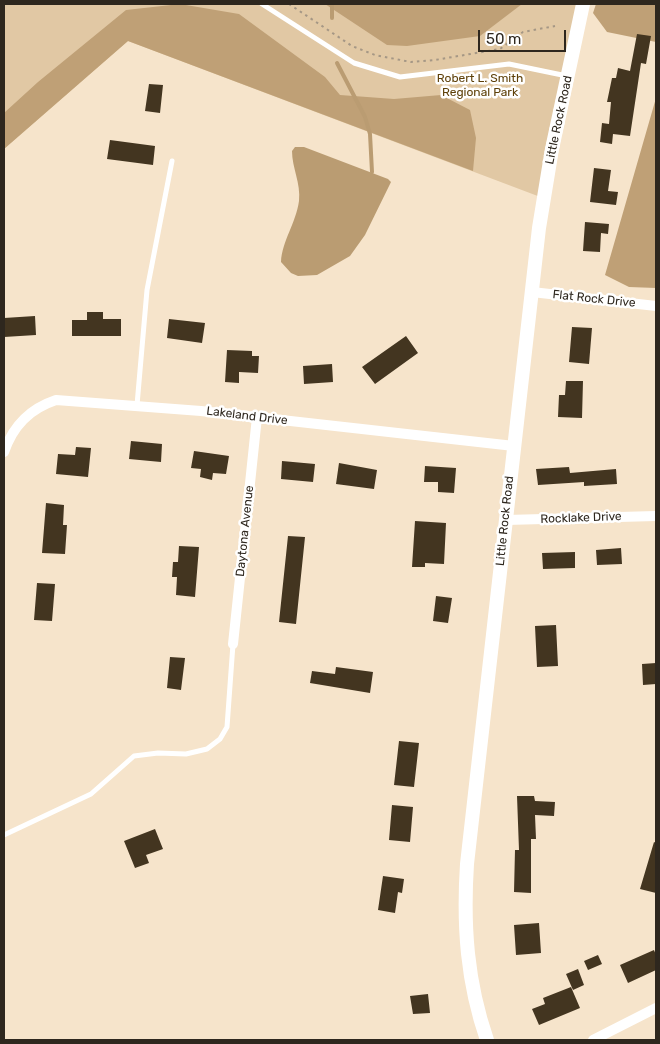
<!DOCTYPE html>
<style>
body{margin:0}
#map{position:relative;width:660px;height:1044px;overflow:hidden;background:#f6e4cb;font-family:Rubik,sans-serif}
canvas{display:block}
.frame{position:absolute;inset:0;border:5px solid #2e271e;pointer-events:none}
.scale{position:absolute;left:478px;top:30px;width:88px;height:22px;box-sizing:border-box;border:2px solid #2e271e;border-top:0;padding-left:6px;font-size:15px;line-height:18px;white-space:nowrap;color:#2e271e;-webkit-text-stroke:4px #fff;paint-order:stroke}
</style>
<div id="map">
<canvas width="660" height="1044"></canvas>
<div class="frame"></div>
<div class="scale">50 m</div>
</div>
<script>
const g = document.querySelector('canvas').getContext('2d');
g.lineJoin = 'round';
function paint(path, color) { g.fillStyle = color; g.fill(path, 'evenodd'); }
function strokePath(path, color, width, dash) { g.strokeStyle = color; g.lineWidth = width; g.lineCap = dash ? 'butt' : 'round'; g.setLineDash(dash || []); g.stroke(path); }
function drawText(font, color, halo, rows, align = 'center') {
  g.font = font + ' Rubik,sans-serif'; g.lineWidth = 5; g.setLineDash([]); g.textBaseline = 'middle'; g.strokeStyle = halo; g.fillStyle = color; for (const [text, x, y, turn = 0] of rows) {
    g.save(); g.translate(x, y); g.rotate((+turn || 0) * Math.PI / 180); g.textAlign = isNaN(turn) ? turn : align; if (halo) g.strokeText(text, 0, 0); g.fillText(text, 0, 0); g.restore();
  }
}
const green = new Path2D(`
 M4,4H583L543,198L128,41L4,149Z`);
const forest = new Path2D(`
 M180,4L239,14L325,77L340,95L394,99L441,95L470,110L476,138L473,171L128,41L4,149V113L38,82L126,10Z
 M325,4H522L480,36L407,46L387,45Z
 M596,4H656V42L607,32L593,13Z
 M656,98V288L629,287L605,275Z`);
const water = new Path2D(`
 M295,147H304L388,179L391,182L365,235L350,256L317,275L298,276L291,273L281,262C282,241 296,223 299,201C301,183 292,168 292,151Z`);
const stream = new Path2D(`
 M332,4V18
 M337,63L365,117L370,134L372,172`);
const building = new Path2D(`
 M637,34L651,36L646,64L641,63L630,136L613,134L612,144L600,142L602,123L609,124L611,102H607L612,78H616L618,68L630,71Z
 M149,84L163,85L160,113L145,111Z
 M110,140L155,146L153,165L107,159Z
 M594,168L611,170L608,191L618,192L616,205L590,202Z
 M585,222L609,224L608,234L601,233L600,252L583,251Z
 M87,312H103V319H121V336H72V320H87Z
 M35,316L36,335L4,337V318Z
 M169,319L205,323L202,343L167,338Z
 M572,327L592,328L589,364L569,362Z
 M406,336L418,353L375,384L362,367Z
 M227,350L252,351V356H259L258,373L239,372V383L225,382Z
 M332,364L333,382L304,384L303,366Z
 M566,381H583L582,418L558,417L559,395H565Z
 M131,441L162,444L161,462L129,459Z
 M76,447L91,448L88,477L56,474L58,454L75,455Z
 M194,451L229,456L226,474L213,473L212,480L200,477L201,469L191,468Z
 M282,461L315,464L313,482L281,479Z
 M339,463L377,470L374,489L336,484Z
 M425,466L456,468L454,493L438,492V482H424Z
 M569,467L570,473L616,469L617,484L584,486V482L538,485L536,469Z
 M46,503L64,505L63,525H67L65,554L42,553Z
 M415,521L446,523L444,564L425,563V567H412Z
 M288,536L305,537L296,624L279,622Z
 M179,546L199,547L195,597L176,595L177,577H172L173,562H178Z
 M621,548L622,564L597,565L596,550Z
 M575,552V568L543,569L542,553Z
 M37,583L55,584L52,621L34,620Z
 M436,596L452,598L448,623L433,621Z
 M556,625L558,666L537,667L535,626Z
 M170,657L185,658L181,690L167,688Z
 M656,663V684L643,685L642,664Z
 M336,667L373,672L370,693L310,683L312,671L335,674Z
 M399,741L419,743L414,787L394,785Z
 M517,796H534L535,801L555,802L554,816L535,815L536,839H531V893L514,892L515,850H519Z
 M392,805L413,807L410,842L389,840Z
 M155,829L163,849L146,855L149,863L135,868L124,841Z
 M654,842L656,843V893L640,889Z
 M383,876L404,879L402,893L398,892L395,913L378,910Z
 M539,923L541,953L516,955L514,925Z
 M654,950L656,955V970L628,983L620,965Z
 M598,955L602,964L588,970L584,961Z
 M578,969L584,985L573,990L566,974Z
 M571,987L580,1008L539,1025L532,1009L545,1004L543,998Z
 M428,994L430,1013L413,1014L410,996Z`);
const path = new Path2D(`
 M289,4L352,46L375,55L411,62L435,60L500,49L523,32L555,26`);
const lane = new Path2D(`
 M262,4L354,63L400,77L509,64L567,76
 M137,405L147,290L172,161
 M4,835L91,794L134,756L158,753L186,754L207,749L220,739L227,727L233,644`);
const street = new Path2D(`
 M532,292L656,306
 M4,452C13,426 29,409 56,400L201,411L514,446
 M506,520L656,516
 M233,644L257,417
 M593,1040L656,1008`);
const secondary = new Path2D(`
 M487,1040C467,982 463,926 467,864L539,228L552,149L583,4`);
const parkNames = [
 ["Robert L. Smith",480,79],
 ["Regional Park",480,93]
];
const streetNames = [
 ["Little Rock Road",559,120,-78],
 ["Flat Rock Drive",594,299,6],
 ["Lakeland Drive",247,416,7],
 ["Rocklake Drive",581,518,-2],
 ["Little Rock Road",505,521,-84],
 ["Daytona Avenue",245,531,-84]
];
paint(green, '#e1c8a4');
paint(forest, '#bfa076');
paint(water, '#ba9c72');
strokePath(stream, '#ba9c72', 4);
paint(building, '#433520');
strokePath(path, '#a59785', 2, [2.5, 4]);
strokePath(lane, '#fff', 5);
strokePath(street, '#fff', 10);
strokePath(secondary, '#fff', 14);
drawText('12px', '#5e4009', '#fff', parkNames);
drawText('12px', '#2e271e', '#fff', streetNames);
</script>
